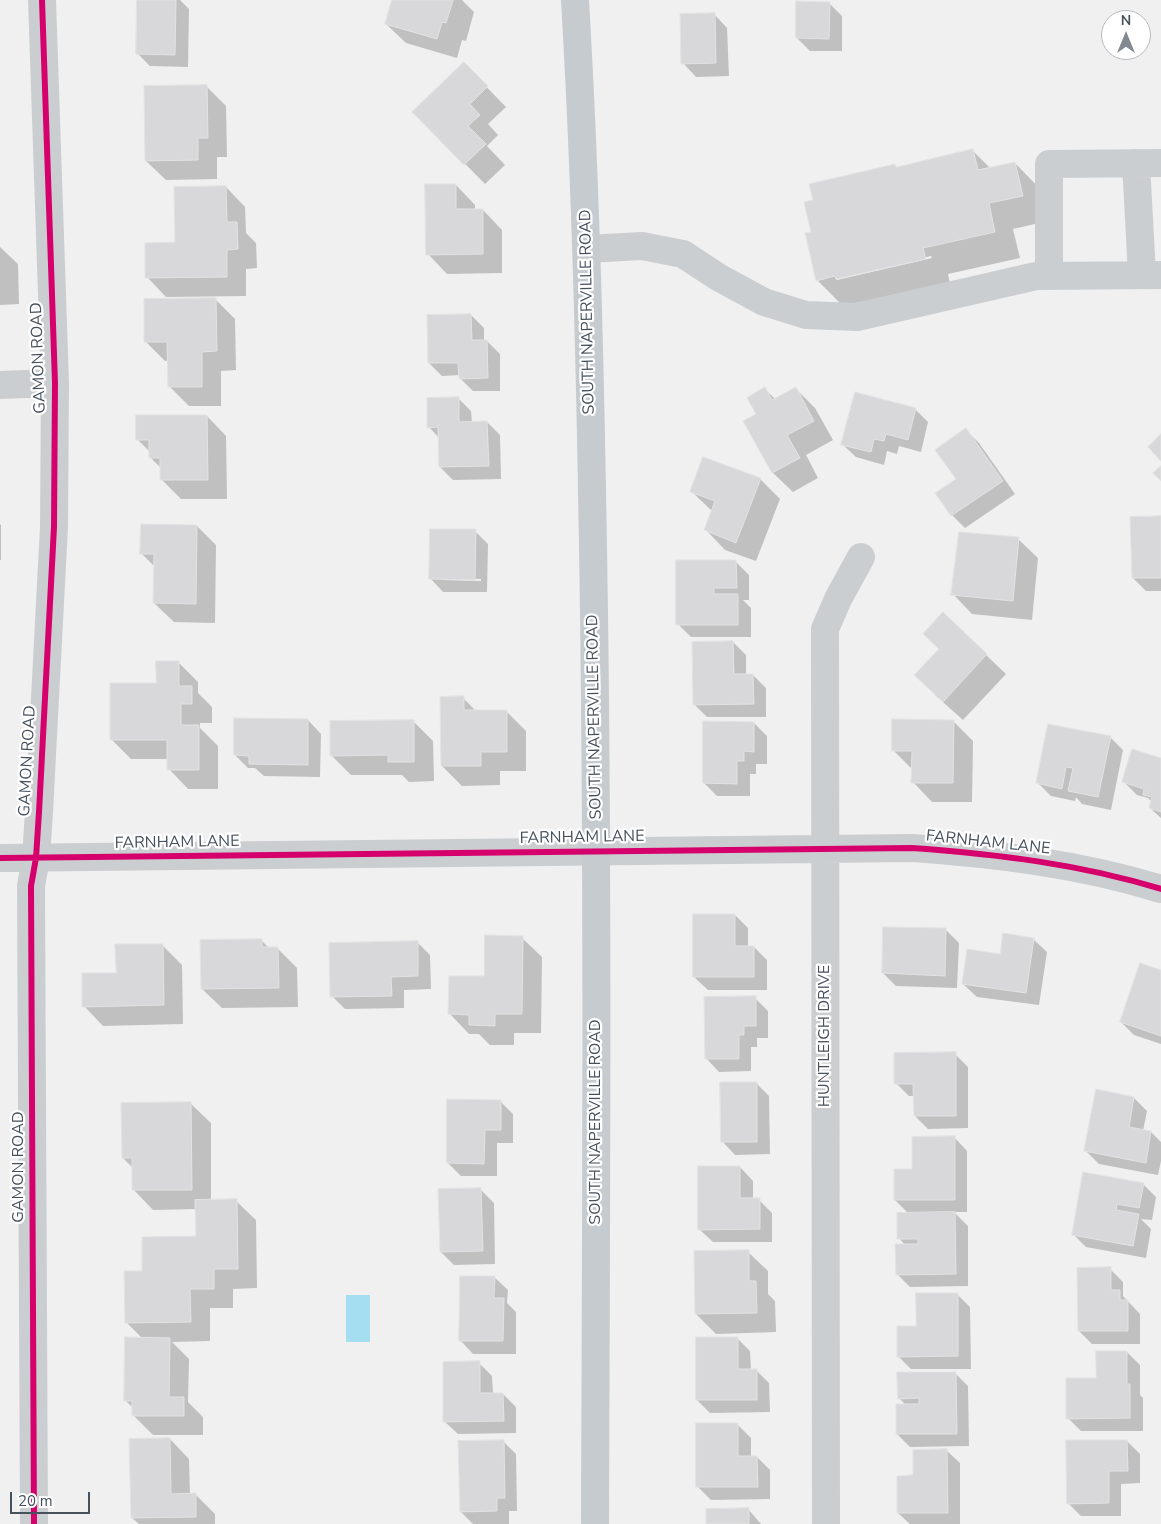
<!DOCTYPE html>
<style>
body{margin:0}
#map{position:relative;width:1161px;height:1524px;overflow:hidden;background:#f1f0f0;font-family:"Nunito Sans",sans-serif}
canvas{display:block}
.north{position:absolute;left:1101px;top:10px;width:50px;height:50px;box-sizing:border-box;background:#fff;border:1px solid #b5b9bf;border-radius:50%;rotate:0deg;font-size:14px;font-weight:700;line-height:20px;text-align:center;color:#46515e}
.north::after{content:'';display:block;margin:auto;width:18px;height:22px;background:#828991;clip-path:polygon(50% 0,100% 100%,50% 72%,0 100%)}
.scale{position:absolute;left:10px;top:1492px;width:80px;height:22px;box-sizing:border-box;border:2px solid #46515e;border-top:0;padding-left:6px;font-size:15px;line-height:18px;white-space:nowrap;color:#46515e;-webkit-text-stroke:4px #fff;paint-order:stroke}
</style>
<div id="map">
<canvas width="1161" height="1524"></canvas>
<div class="north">N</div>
<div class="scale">20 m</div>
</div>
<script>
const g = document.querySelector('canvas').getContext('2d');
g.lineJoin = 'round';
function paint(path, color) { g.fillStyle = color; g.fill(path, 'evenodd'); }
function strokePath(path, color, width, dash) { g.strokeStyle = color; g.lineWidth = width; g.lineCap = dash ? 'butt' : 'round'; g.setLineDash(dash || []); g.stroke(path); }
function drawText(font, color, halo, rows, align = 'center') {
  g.font = font + ' "Nunito Sans",sans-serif'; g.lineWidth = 4.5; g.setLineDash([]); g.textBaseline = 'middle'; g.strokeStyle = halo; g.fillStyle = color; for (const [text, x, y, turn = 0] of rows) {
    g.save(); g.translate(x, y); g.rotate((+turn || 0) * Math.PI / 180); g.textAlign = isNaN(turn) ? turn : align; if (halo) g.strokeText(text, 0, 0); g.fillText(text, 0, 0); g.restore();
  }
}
const water = new Path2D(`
 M346,1295H370V1342H346Z`);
const shadow = new Path2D(`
 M138,0H180L189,9L188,67L150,66L137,53Z
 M393,0H462L474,12L466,41L462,40L457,58L406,43L386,24Z
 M829,3L842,16V51H810L797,38Z
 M714,14L727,28L729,76L696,77L683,63Z
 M464,64L506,107L488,124L498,135L487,146L505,165L485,184L414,112Z
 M206,86L226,106L227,157H217V179L166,180L146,161Z
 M973,151L991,169L1015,163L1040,189L1048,221L1013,229L1020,258L948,274L950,284L863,304L860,302L843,306L817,280L812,233L814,201L895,166L897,168ZM931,256L932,258L837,280L835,278Z
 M456,185L475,205V210H483L502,230V273L447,274L428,254Z
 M226,187L245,207L246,233L256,243L257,268L246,269V296L166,297L147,277Z
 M0,247L18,264L19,304L0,305Z
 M215,299L235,319L236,370L221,371V406H189L169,386V361H165L145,341Z
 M471,315L484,328V341H487L500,354V391H473L460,378V375L442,376L429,363Z
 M795,388L815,408L833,440L806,455L818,478L793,492L773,473L744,421L757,414L765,389L775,399Z
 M458,398L471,411L472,423L487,422L500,435L501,479L453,480L440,467L439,438L429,427Z
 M915,409L928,422L921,452L899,446L897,454L887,451L884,465L856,457L842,444Z
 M207,416L226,436L227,499H181L161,479V468L150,457V452L138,440Z
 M966,430L979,443L1015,494L965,528L952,515L936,493L957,479Z
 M760,479L780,499L756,561L725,550L706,530L712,511L691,491Z
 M1161,518V591H1146L1133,578Z
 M0,524L1,525V560H0Z
 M197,526L216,545L215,623L174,622L154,603L155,567L141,553Z
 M475,531L488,544L487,592H443L430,578ZM442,578L481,579V581L442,580Z
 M1018,539L1038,558L1032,620L972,614L953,594Z
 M736,562L749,575V600H743L751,608V637H691L678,624Z
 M943,614L1006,674L963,720L935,695Z
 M733,642L746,655V675H753L766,688V717H707L694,704Z
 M178,662L198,682V693L212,707V723H200V728L218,746V789H188L169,769V759H131L111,739Z
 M463,698L477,712L506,711L526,731V771H500V785L462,786L442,766Z
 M308,720L321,734L320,777L264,776L255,768H248L235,755Z
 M413,721L433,741L434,781L409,782L402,775H351L332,756Z
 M953,721L973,741L972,802H932L913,782V770L893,750Z
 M754,723L767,736V764H756V774H750V796H717L704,783Z
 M1110,737L1123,750L1111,810L1082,804L1076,797L1075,801L1051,796L1038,783Z
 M1161,759V818L1150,808L1152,802L1148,798L1137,795L1124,782Z
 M735,915L748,928V947H754L767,960V990H708L694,977Z
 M946,930L959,943L957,988L896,986L883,973Z
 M522,938L542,957L541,1033H514V1045H490L479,1034H469L450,1014Z
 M1033,939L1047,952L1039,1005L977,997L963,984L1001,955Z
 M262,941L269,948H277L297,968L298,1007L222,1008L202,989Z
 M417,942L430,955L431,989L404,990V1008L345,1009L332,996Z
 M162,945L182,965L183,1024L103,1026L84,1006L117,974Z
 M1161,972V1044L1134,1035L1121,1022Z
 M755,998L768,1011V1038H757V1047H751V1071L719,1072L706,1058Z
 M955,1054L968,1067V1128L928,1129L915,1116V1096H909L896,1083Z
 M756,1083L769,1096L770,1154L735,1155L722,1141Z
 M1134,1098L1147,1111L1143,1131L1151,1132L1161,1142V1161L1158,1175L1099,1164L1086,1151Z
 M500,1101L513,1114V1143H497V1176H461L448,1163Z
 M191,1104L211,1123V1201H236L256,1220L257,1288L233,1289V1308H210V1341L172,1342L189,1359L188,1402L203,1417V1435H153L133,1415V1408L125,1400L143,1339L127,1323L144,1272L197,1237L196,1209L153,1210L134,1190L133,1168L123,1158Z
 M954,1137L967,1151V1212H954L968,1226V1286L910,1287L897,1274L906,1246L899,1238L909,1214L895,1200L914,1170Z
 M740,1167L753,1181V1200H759L772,1213V1242H713L699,1229Z
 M1143,1184L1156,1197L1152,1220L1141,1219L1151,1229L1146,1258L1086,1247L1073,1234Z
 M481,1190L494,1203L495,1264L454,1265L441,1252Z
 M748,1252L768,1271V1294L775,1301L776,1332L716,1334L696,1314Z
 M1110,1269L1123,1282V1296L1140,1314V1344H1092L1079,1331Z
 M494,1277L508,1290L507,1303L516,1312V1354H473L460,1340Z
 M957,1294L970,1307L971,1369H911L898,1356L917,1327Z
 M737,1338L750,1351L751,1370H756L769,1383L770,1412L710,1413L697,1400Z
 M1127,1352L1140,1365V1395L1143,1398V1431H1081L1068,1418L1097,1380Z
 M479,1363L492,1376L493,1394H503L516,1407V1433L458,1434L444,1421Z
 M955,1373L968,1386L969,1446L910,1447L897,1434L906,1405L899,1398Z
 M738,1425L751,1438V1457H757L770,1470V1499L711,1500L697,1486Z
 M170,1439L189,1459L190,1495L195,1494L215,1514V1524H139L132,1518Z
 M503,1441L516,1454L517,1511H509V1524H473L461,1512Z
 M1127,1441L1140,1454V1483L1121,1484V1516H1081L1068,1503Z
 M946,1450L960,1463V1524H910L898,1513L915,1476Z
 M748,1509L761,1524H708Z`);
const building = new Path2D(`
 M137,0H176L175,55L136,54Z
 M392,0H453L446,23L442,22L437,39L385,24Z
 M796,1L830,2L829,39L796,38Z
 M715,13L716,63L681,64L680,14Z
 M464,62L488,86L470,104L480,115L468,126L486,144L464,165L412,112Z
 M207,85L208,138H198V160L145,161L144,86Z
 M973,149L978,170L1015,162L1023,196L989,203L995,232L923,248L926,259L836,279L835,276L816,281L805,233L811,232L804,202L813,200L809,184L895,164L896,167Z
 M425,184H456V209H483V254L426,255Z
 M226,186L227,222H237L238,249L227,250V277L145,278V243L175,242L174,187Z
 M216,298L217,351L202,352V387H168L167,342H144V299Z
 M471,314L472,340H487L488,378L459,379L458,363H428L427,315Z
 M765,387L772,400L796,387L814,421L787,435L800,458L772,473L743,421L756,414L747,398Z
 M855,392L916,408L908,440L886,434L884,441L874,439L871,452L841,445Z
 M459,397V422L487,421L489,466L439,467L438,427L427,428V398Z
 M136,415H207L208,480H160V458H149V440H136Z
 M966,428L1003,481L951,516L935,493L956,479L935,450Z
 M1161,434V461L1148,447Z
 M703,457L761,478L736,543L704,530L715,501L690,492Z
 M1161,466V481L1153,473Z
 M1161,516V578H1132L1130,517Z
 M141,524L197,525L196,604L153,603L154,554H140Z
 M430,529H476L475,580L429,579Z
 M959,532L1019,537L1013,601L951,595Z
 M676,560H736L737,588H714V594H738V625H676Z
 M943,612L987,654L943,702L914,675L939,649L923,634Z
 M733,641L734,674H753L754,704L693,705L692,642Z
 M156,661H179V686H192V704H181V725H199V770H167V740H110V683H156Z
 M464,696V710H507V752H481V766H441L440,697Z
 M234,718L308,719V765L249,764V756L234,755Z
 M892,719L954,720L953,783H911L912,751H892Z
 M414,720V762H388V755L330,756V721Z
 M703,721L754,722V752L744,751V761H737V784L703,783Z
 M1048,724L1111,736L1098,797L1068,791L1073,768L1066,767L1062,789L1036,783Z
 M1132,749L1161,758V812L1149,808L1152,797L1143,795L1144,789L1122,782Z
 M693,914H735V946H754V977H693Z
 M883,927L946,928L945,976L882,973Z
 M1003,933L1034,938L1026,993L962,984L967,949L1000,954Z
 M485,935L523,936L522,1014H495V1026L469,1025V1015L448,1014L449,976H484Z
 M262,939V947H278L279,988L201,989L200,940Z
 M418,941V976L391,977L392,996L330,997L329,943Z
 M115,944H163L164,1005L82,1007V973H116Z
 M1140,963L1161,970V1036L1120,1022Z
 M756,996V1026H744V1035H739V1059H705L704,997Z
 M956,1052V1116H914L913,1084H894V1053Z
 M720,1082H757V1142H721Z
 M1096,1089L1134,1097L1129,1127L1151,1131L1146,1163L1084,1151Z
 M447,1099L501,1100V1130H485L484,1164L447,1163Z
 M191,1102L192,1190H132V1158H122L121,1103Z
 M955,1136V1200H894V1169H912V1137Z
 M698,1166H740V1198H760V1229L698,1230Z
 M1083,1172L1144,1183L1139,1208L1117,1204L1116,1210L1139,1214L1133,1246L1072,1235Z
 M481,1188L483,1251L440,1252L438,1189Z
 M237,1199L238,1269H214V1289H190L191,1322L125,1323L124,1271H142V1237L196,1236L195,1200Z
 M955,1212L956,1274L896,1275L895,1244H918V1239H897V1213Z
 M749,1250V1281H756L757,1313L695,1314L694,1251Z
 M1111,1267V1290H1120V1300H1128V1331H1078L1077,1268Z
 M460,1276H495L494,1298H504L503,1341H459Z
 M916,1293H958V1356L897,1357V1326H916Z
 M125,1337L170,1338L169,1397H184V1416H132V1401H124Z
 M696,1337H738V1369H757V1400H696Z
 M1096,1351H1127V1384H1130V1418L1066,1419V1378H1096Z
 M480,1361V1393H503L504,1421L443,1422V1362Z
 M897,1372H956L957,1434H896V1404H919V1398L898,1399Z
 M696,1423H738V1456H757L758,1487H696Z
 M170,1438L171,1494L196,1493V1517L131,1518L129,1439Z
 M504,1440L505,1498H497V1511L460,1512L458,1441Z
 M1066,1440H1127L1128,1471H1109V1503L1067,1504Z
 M947,1449L948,1513H897V1476L913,1475V1450Z
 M749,1508V1524H706V1509Z`);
const minor = new Path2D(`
 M1136,163L1142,275
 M587,249L642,246L683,254L718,277L764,302L806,315L857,317L1036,276L1161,275
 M1049,276V164L1161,163
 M0,385L55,383
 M0,858L912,848C996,854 1080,864 1161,889
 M34,1524L31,886L36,858L39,812L54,527L55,383L42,0
 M826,1524L825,629L838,599L861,557`);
const major = new Path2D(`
 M575,0C587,204 591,408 594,612C598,916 596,1220 595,1524`);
const cycleway = new Path2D(`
 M0,858L912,848C996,854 1080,864 1161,889
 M34,1524L31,886L36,858L39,812L54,527L55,383L42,0`);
const streetNames = [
 ["SOUTH NAPERVILLE ROAD",588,312,-91],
 ["GAMON ROAD",39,358,-92],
 ["SOUTH NAPERVILLE ROAD",595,717,-91],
 ["GAMON ROAD",28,761,-87],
 ["FARNHAM LANE",582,838,-1],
 ["FARNHAM LANE",177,843,-1],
 ["FARNHAM LANE",988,843,6],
 ["HUNTLEIGH DRIVE",825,1036,-90],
 ["SOUTH NAPERVILLE ROAD",596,1122,-90],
 ["GAMON ROAD",19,1167,-90]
];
paint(water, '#a5def1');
paint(shadow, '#0003');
paint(building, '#d8d8da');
strokePath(building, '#e2e2e3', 1);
strokePath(minor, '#cbced1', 28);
strokePath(major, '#c6cbcf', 28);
strokePath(cycleway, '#d6006c', 6);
drawText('16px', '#46515e', '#fff', streetNames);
</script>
